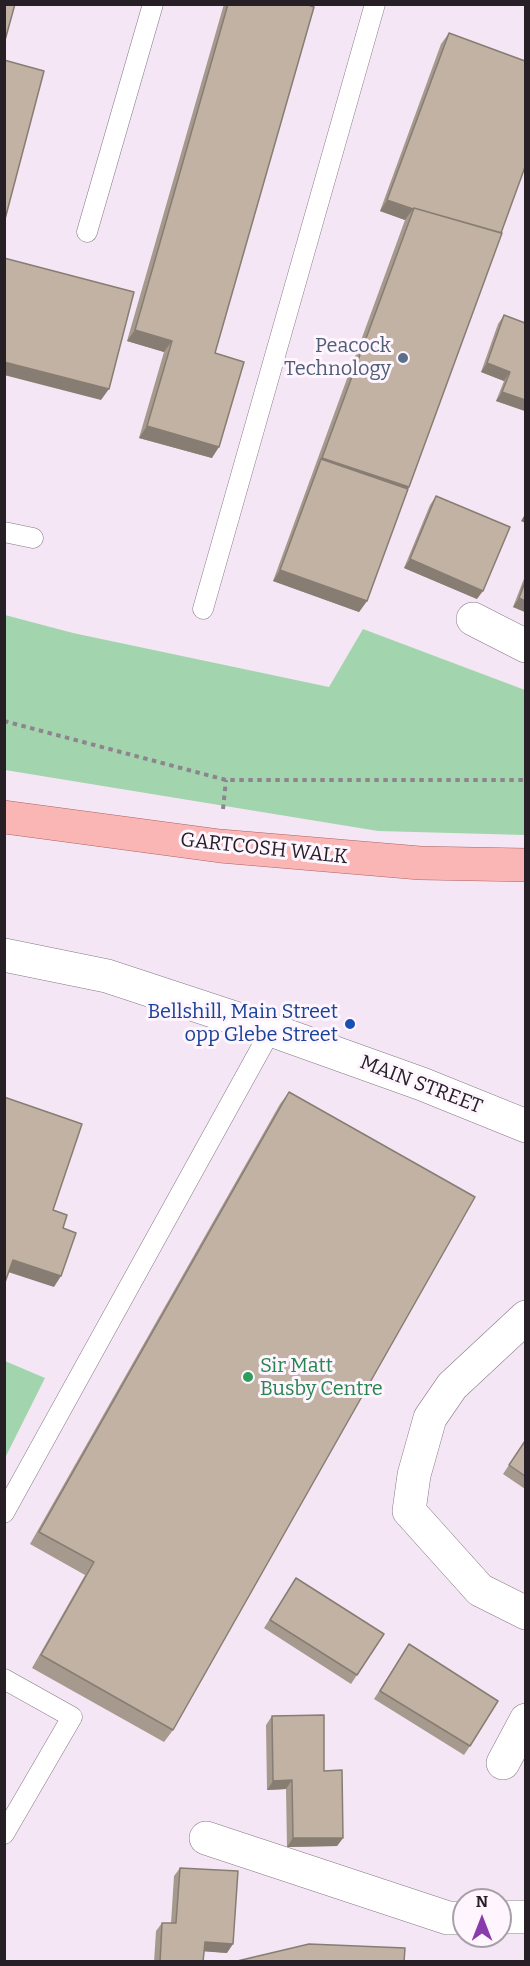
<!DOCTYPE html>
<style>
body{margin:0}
#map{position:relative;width:530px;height:1966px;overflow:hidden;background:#f5e6f5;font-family:Bitter,serif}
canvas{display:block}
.frame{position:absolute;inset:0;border:6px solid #262026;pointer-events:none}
.north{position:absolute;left:452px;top:1888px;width:60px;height:60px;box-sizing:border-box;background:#fef5ff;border:2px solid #a8a0a8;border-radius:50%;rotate:0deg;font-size:16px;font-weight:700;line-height:24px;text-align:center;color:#262026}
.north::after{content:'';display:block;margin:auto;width:21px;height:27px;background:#8a3bab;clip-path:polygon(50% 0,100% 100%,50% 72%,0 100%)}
</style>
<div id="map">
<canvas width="530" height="1966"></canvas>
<div class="frame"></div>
<div class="north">N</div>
</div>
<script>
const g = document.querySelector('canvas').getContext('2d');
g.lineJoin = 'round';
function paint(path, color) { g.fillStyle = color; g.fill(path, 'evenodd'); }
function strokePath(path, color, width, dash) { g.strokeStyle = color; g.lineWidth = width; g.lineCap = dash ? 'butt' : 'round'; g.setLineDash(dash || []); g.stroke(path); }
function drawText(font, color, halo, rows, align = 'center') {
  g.font = font + ' Bitter,serif'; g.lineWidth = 6; g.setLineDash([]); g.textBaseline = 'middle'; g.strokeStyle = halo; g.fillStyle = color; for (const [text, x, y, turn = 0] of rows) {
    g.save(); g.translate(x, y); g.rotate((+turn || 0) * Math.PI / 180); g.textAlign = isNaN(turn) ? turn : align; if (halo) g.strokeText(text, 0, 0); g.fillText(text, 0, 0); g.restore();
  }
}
const green = new Path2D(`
 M5,615L73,633L329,687L363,629L525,690V835L378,831L5,770Z
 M5,1361L45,1378L5,1458Z`);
const path = new Path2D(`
 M4,721L226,780H526
 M223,809L226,780`);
const service = new Path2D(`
 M87,232L153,4
 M4,532L33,538
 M203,609L375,4
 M4,1513L271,1030
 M4,1679L72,1717L4,1834`);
const minor = new Path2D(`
 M473,619L526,646
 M4,955L107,976L271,1030L422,1084L526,1126
 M526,1317L452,1386L430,1418L414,1475L409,1511L480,1590L526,1613
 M503,1763L526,1720
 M206,1838L448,1918H464
 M500,1917H526`);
const primary = new Path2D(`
 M4,817L220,846L420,863L526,865`);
const wall = new Path2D(`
 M224,4H305L215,353L212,458L139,438L164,352L127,341Z
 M449,33L502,233L367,601L359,612L273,581L405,220L380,211L441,44Z
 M504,315L525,323V411L496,401L504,381L481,372L498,324Z
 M436,496L477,599L404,568L430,505Z
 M525,576V612L513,607Z
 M289,1092L173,1730L164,1742L32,1668L85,1575L30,1544L280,1104Z
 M525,1441V1489L503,1474Z
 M296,1578L384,1634L351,1684L264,1628Z
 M409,1644L470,1746L464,1755L374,1699Z
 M272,1716L324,1771L343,1838L337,1846L287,1847L286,1789L267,1790L266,1725Z
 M180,1868L227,1953L204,1951L203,1962H154L156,1931L162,1923H171L174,1876Z`);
const shadedWall = new Path2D(`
 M387,200L413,209L405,220L380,211Z
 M135,330L172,341L164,352L127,341Z
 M4,362L109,389L101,400L4,375Z
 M487,363L510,372L504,381L481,372Z
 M502,392L525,400V411L496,401Z
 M147,426L219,447L212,458L139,438Z
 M322,458L409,487L400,500L321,459Z
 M524,516L525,517V523L521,521Z
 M410,559L483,591L477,599L404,568Z
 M280,570L367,601L359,612L273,581Z
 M519,598L525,601V612L513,607Z
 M13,1260L61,1276L54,1287L5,1271Z
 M292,1780L286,1789L267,1790L273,1781Z
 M293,1838H343L337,1846L287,1847Z
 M205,1942L233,1944L227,1953L199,1951Z`);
const building = new Path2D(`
 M4,4H15L4,44Z
 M228,4H305L314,7L215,353L244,362L219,447L147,426L172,341L135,330Z
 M449,33L525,61V167L501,233L414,208L413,209L387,200Z
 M4,60L44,71L4,223Z
 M414,208L502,233L409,487L322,458Z
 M4,258L134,292L109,389L4,362Z
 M504,315L525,323V400L502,392L510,372L487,363Z
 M321,459L408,489L367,601L280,570Z
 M436,496L510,527L483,591L410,559Z
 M525,582V601L519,598Z
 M289,1092L475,1197L173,1730L41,1655L94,1562L39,1532Z
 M4,1097L82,1124L53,1210L67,1215L63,1228L76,1233L61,1276L13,1260L4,1285Z
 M525,1441V1476L509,1465Z
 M296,1578L384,1634L357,1675L270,1620Z
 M409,1644L498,1701L470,1746L380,1691Z
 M324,1715V1771L342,1770L343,1838H293L292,1780L273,1781L272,1716Z
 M180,1868L238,1871L233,1944L205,1942L203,1962H160L162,1923H176Z
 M309,1944L405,1948L404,1962H233Z`);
const markers = [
 [403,358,6,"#5c6f8a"],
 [350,1024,6,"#1a4fb4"],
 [248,1377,6,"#2e9e5b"]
];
const serviceNames = [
 ["Peacock",391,346],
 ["Technology",391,369]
];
const streetNames = [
 ["GARTCOSH WALK",264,849,6],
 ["MAIN STREET",421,1085,21]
];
const transitNames = [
 ["Bellshill, Main Street",338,1012],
 ["opp Glebe Street",338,1035]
];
const leisureNames = [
 ["Sir Matt",260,1366],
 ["Busby Centre",260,1389]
];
paint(green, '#a2d5ae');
strokePath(service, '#847785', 21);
strokePath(minor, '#847785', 34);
strokePath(primary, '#ae6262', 34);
strokePath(path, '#8e848e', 4, [4.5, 4.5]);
strokePath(service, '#fff', 20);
strokePath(minor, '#fff', 33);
strokePath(primary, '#fab6b5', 33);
paint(wall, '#a6998d');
paint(shadedWall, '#877d73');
paint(building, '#c1b2a4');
strokePath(building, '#877d73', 1.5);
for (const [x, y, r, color] of markers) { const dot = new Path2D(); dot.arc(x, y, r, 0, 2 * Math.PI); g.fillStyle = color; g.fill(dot); strokePath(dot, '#fef5ff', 2); }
drawText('20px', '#4e5e75', '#fef5ff', serviceNames, 'right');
drawText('20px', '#262026', '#fef5ff', streetNames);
drawText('20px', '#164399', '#fef5ff', transitNames, 'right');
drawText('20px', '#27864d', '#fef5ff', leisureNames, 'left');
</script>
